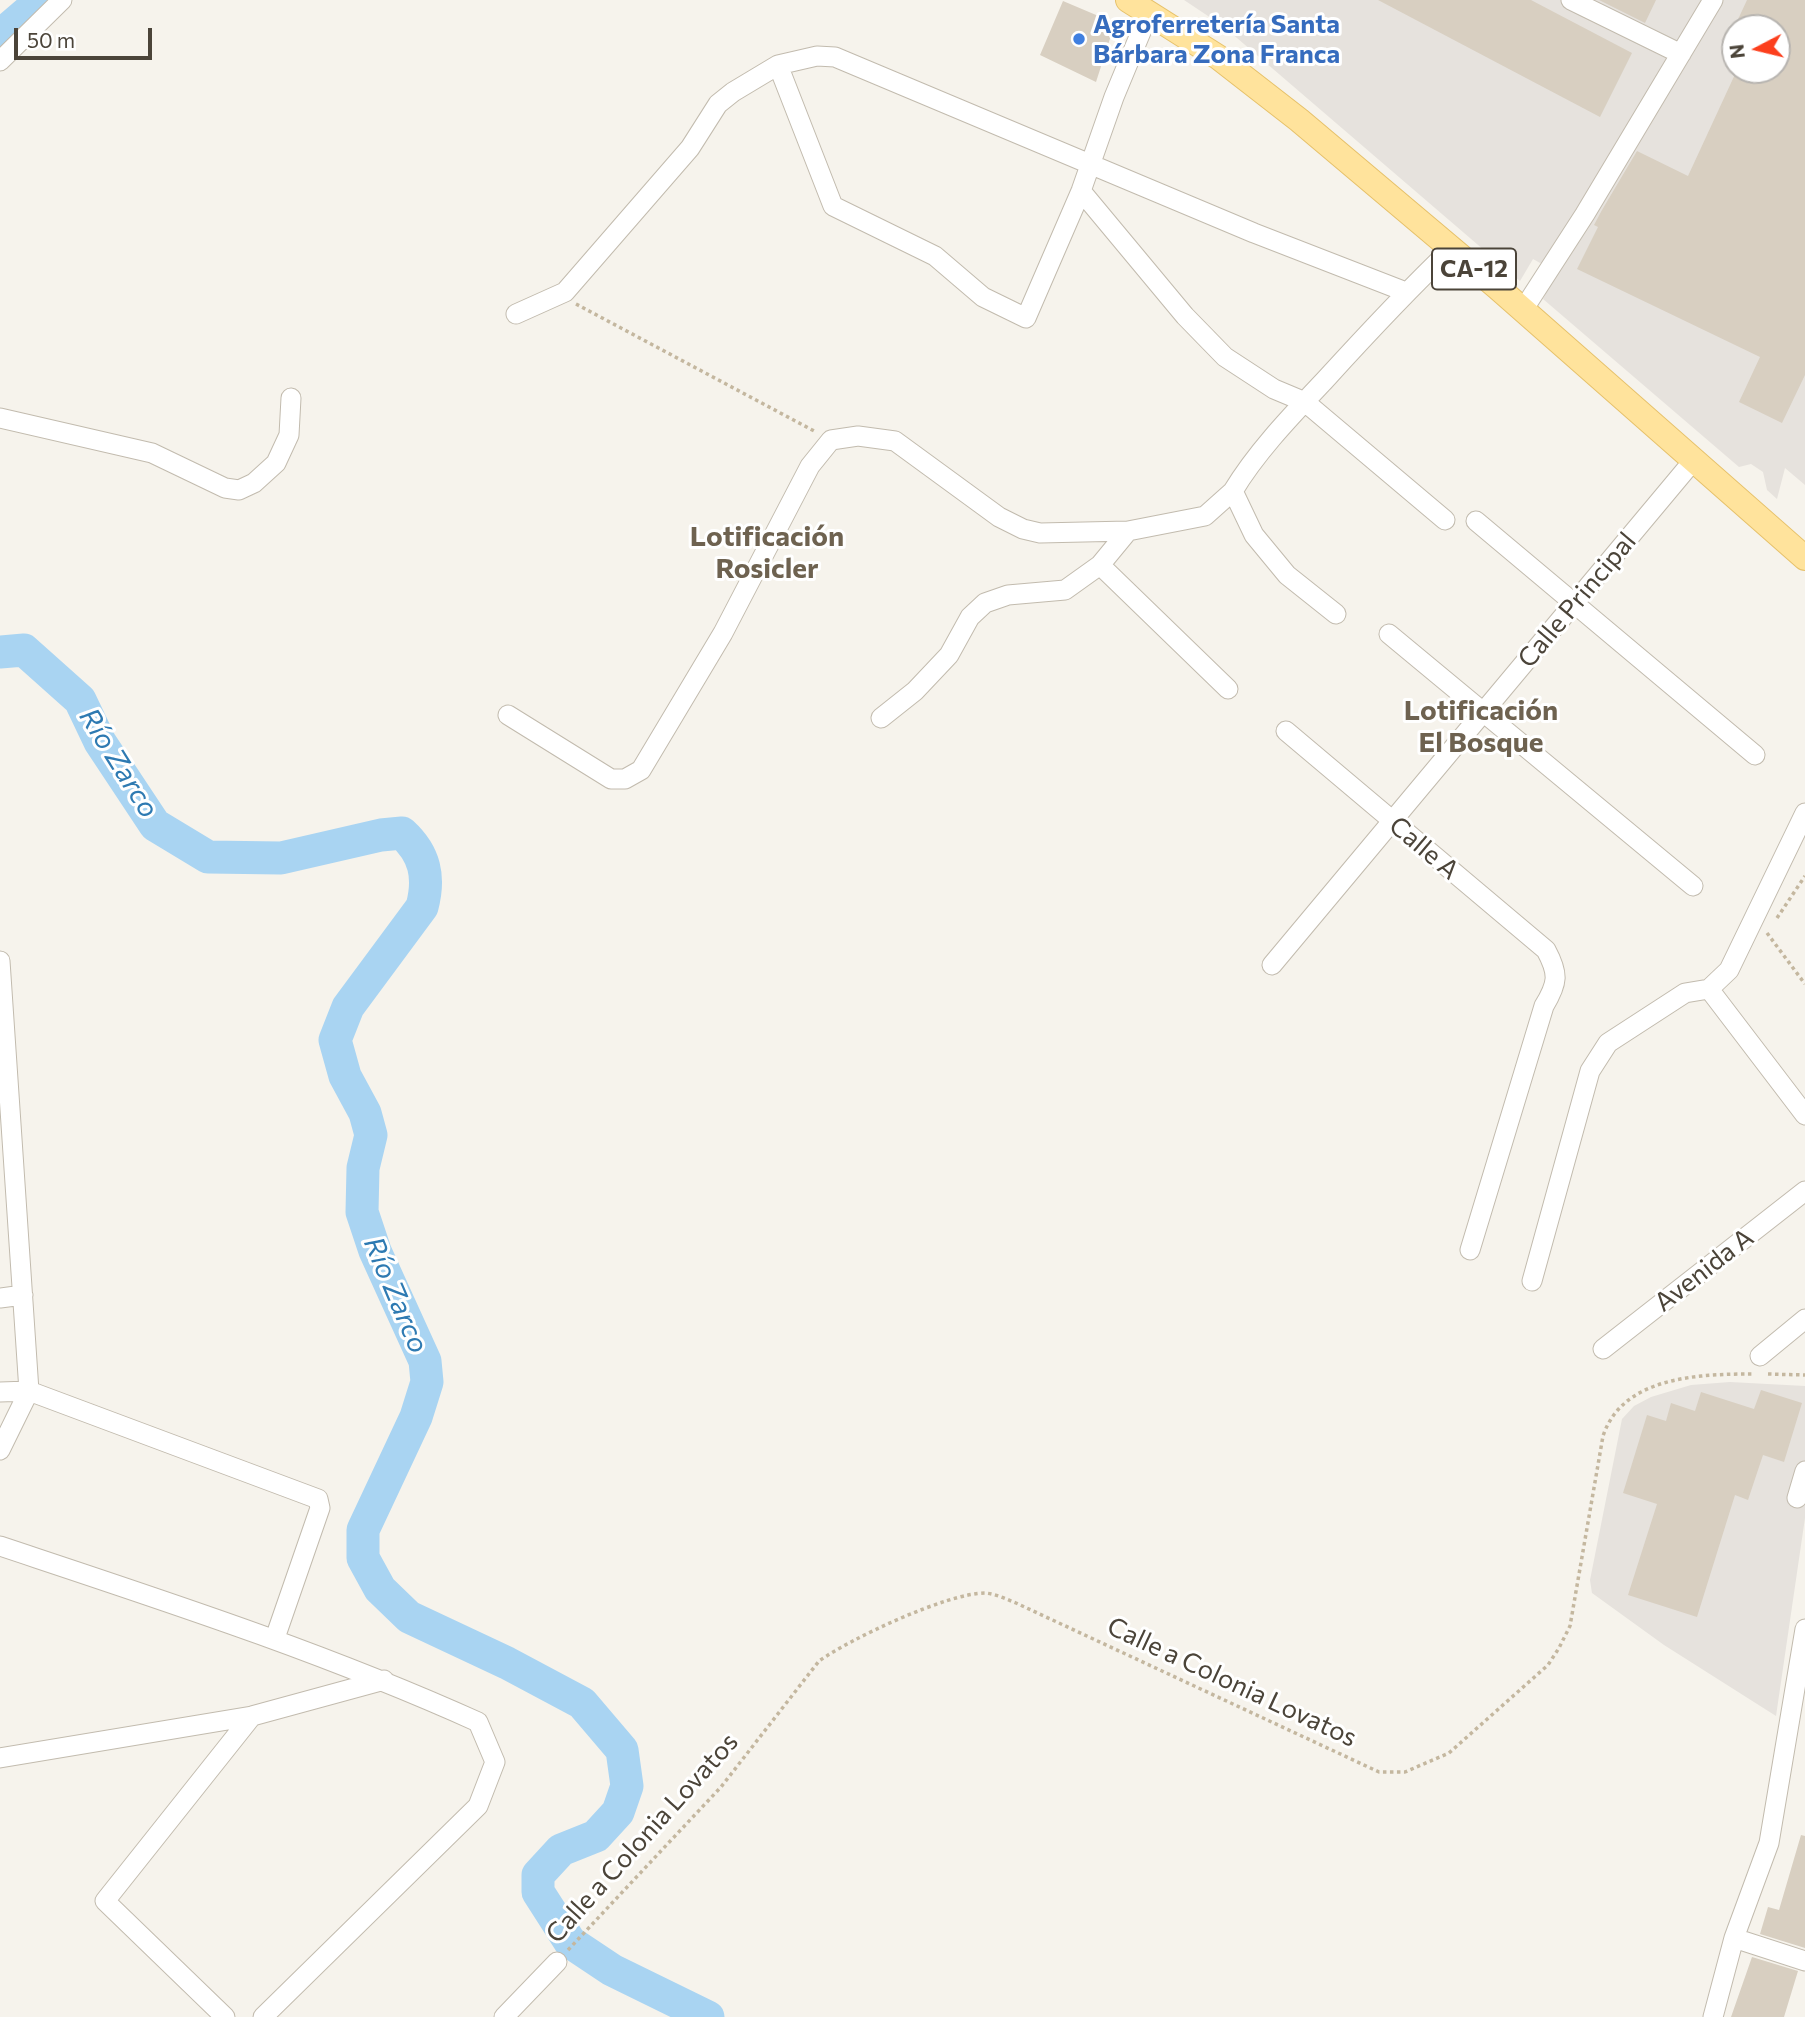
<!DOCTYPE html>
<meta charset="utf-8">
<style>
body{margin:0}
#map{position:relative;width:1805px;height:2017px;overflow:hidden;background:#f6f3ec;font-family:Commissioner,sans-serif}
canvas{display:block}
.north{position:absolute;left:1721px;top:14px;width:70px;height:70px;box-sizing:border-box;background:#fff;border:2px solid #b7b4b0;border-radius:50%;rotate:263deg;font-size:19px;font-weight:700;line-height:28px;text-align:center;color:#4b4439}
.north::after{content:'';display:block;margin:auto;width:24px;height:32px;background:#fc3f1d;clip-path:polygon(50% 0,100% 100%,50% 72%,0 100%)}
.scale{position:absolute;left:14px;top:28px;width:138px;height:32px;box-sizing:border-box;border:4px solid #4b4439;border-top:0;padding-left:9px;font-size:21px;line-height:24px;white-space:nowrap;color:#4b4439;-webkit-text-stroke:5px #fff;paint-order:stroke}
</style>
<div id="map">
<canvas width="1805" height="2017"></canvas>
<div class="north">N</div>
<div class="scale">50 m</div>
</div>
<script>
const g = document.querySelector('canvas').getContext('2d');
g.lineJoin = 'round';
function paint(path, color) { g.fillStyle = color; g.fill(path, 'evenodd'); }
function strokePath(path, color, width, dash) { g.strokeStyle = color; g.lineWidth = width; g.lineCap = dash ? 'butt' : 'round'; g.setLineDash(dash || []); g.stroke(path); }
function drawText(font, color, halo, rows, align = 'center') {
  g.font = font + ' Commissioner,sans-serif'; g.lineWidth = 6; g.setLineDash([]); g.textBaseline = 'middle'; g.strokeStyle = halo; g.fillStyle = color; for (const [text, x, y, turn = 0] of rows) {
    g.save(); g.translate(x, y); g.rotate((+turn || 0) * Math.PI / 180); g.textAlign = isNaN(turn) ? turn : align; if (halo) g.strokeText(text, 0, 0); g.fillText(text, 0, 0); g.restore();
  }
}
const industrial = new Path2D(`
 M1184,0H1805V485L1785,468L1777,499L1767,490L1763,472L1751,464L1739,467L1543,299L1556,272L1533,259L1520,281L1223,26ZM1735,28H1777V70H1735Z
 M1730,1382L1805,1386V1518L1776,1716L1664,1645L1592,1593L1590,1580L1622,1419L1634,1406L1651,1397L1691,1385Z`);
const river = new Path2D(`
 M0,36L42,0
 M0,652L24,650L80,700L100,742L155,825L208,857L281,858L381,835L402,833C425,854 430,877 422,907L348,1007L335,1040L345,1076L365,1113L371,1135L363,1168L362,1212L375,1251L425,1361L427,1382L416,1417L363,1530V1558L380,1589L409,1617L507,1663L582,1703L622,1750L627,1786L618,1812L596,1836L561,1850L538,1875V1892L570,1942L612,1970L708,2017`);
const building = new Path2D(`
 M1378,0H1531L1632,53L1600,117Z
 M1599,0H1656L1645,23Z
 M1747,0H1805V375L1782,423L1739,402L1760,357L1577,269L1598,227L1594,225L1602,210L1637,151L1688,176L1737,70H1777V28H1734Z
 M1063,1L1115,23L1096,82L1040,55Z
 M1761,1390L1802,1403L1784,1462L1763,1455L1748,1500L1735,1495L1697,1617L1628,1595L1657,1504L1623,1493L1647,1415L1666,1421L1671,1403L1695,1411L1701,1392L1754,1409Z
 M1801,1835L1805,1836V1948L1760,1934L1768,1907L1779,1910Z
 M1752,1957L1798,1971L1784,2017H1731Z`);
const path = new Path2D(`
 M576,304L816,432
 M1777,918L1805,876
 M1767,933L1805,984
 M1768,1374L1805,1375
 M568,1950L721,1787L819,1661C850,1639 947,1593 985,1593C996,1594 1006,1599 1016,1603L1379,1772H1405L1449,1753L1548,1665L1559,1648L1570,1626L1603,1436C1623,1376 1699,1374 1754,1374`);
const minor = new Path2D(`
 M1571,0L1681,54
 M0,61L62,0
 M778,65L833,206L935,256L983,297L1026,318L1081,191L1114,97L1148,15
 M1081,191L1185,316L1225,357L1274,389L1305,402L1445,520
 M1523,310L1585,214L1713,0
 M516,314L565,292L690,148L718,104L733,92L778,65L817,56L835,57L1254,233L1406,292
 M0,418L152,453L225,488L239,490L254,483L276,463L289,435L291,398
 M1476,521L1755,755
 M1336,614L1287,575L1254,535L1233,491C1257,451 1293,414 1325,380C1366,335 1407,291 1451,249
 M1389,634L1693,886
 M1228,689L1100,565L1128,531L1205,516L1233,491
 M508,715L611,779H625L641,770L723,633L810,466L831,440L858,436L895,441L999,517L1023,529L1040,533L1128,531
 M881,718L915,691L949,655L970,617L985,603L1008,595L1065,590L1100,565
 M1286,731L1546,950C1559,974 1558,983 1544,1006L1470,1250
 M0,961L29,1391L0,1450
 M1272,965L1693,461
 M1709,989L1805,1115
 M1532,1281L1590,1071L1608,1043L1685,993L1709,989L1729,970L1805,813
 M0,1298L23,1295
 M1603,1349L1805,1191
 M1760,1356L1805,1319
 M0,1392L29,1391L318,1499L320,1508L275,1638
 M1797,1498L1805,1471
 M0,1546C162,1600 323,1652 478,1722L495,1762L478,1806L263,2017
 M0,1758L252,1716L384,1680
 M1734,1938L1805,1961
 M225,2017L105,1901L252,1716
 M504,2017L557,1962
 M1713,2017L1734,1938L1769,1843L1805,1629`);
const major = new Path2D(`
 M1128,0L1218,57L1299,120L1497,287L1805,558`);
const markers = [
 [1079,39,7,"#3f7fe0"]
];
const shields = [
 [1474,269,84]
];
const shieldNames = [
 ["CA-12",1474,269]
];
const shopNames = [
 ["Agroferretería Santa",1093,24],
 ["Bárbara Zona Franca",1093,54]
];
const streetNames = [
 ["Calle Principal",1577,600,-50],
 ["Calle A",1424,848,40],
 ["Avenida A",1704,1270,-38],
 ["Calle a Colonia Lovatos",1232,1682,25],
 ["Calle a Colonia Lovatos",642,1838,-48]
];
const neighbourhoodNames = [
 ["Lotificación",767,537],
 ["Rosicler",767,569],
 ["Lotificación",1481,711],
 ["El Bosque",1481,743]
];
const waterNames = [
 ["Río Zarco",119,763,58],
 ["Río Zarco",396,1295,67]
];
paint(industrial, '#e6e2dd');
strokePath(river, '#a9d4f2', 33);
paint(building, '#d8cfc1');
strokePath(minor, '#c2bbae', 21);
strokePath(major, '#e6c16a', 26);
strokePath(path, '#c4b79f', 3.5, [3.5, 3.5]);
strokePath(minor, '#fff', 19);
strokePath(major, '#ffe39c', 24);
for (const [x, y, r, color] of markers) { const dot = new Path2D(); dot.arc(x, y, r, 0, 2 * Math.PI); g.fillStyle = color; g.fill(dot); strokePath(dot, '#fff', 2.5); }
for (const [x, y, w] of shields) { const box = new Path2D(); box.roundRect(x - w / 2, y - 20.5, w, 41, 5); g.fillStyle = '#fff'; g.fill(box); strokePath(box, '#4b4439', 2); }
drawText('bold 24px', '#4b4439', null, shieldNames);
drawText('bold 26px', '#366cbe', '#fff', shopNames, 'left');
drawText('26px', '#4b4439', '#fff', streetNames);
drawText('bold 28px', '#6e6250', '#fff', neighbourhoodNames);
drawText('italic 28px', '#2e7ab2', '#fff', waterNames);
</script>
